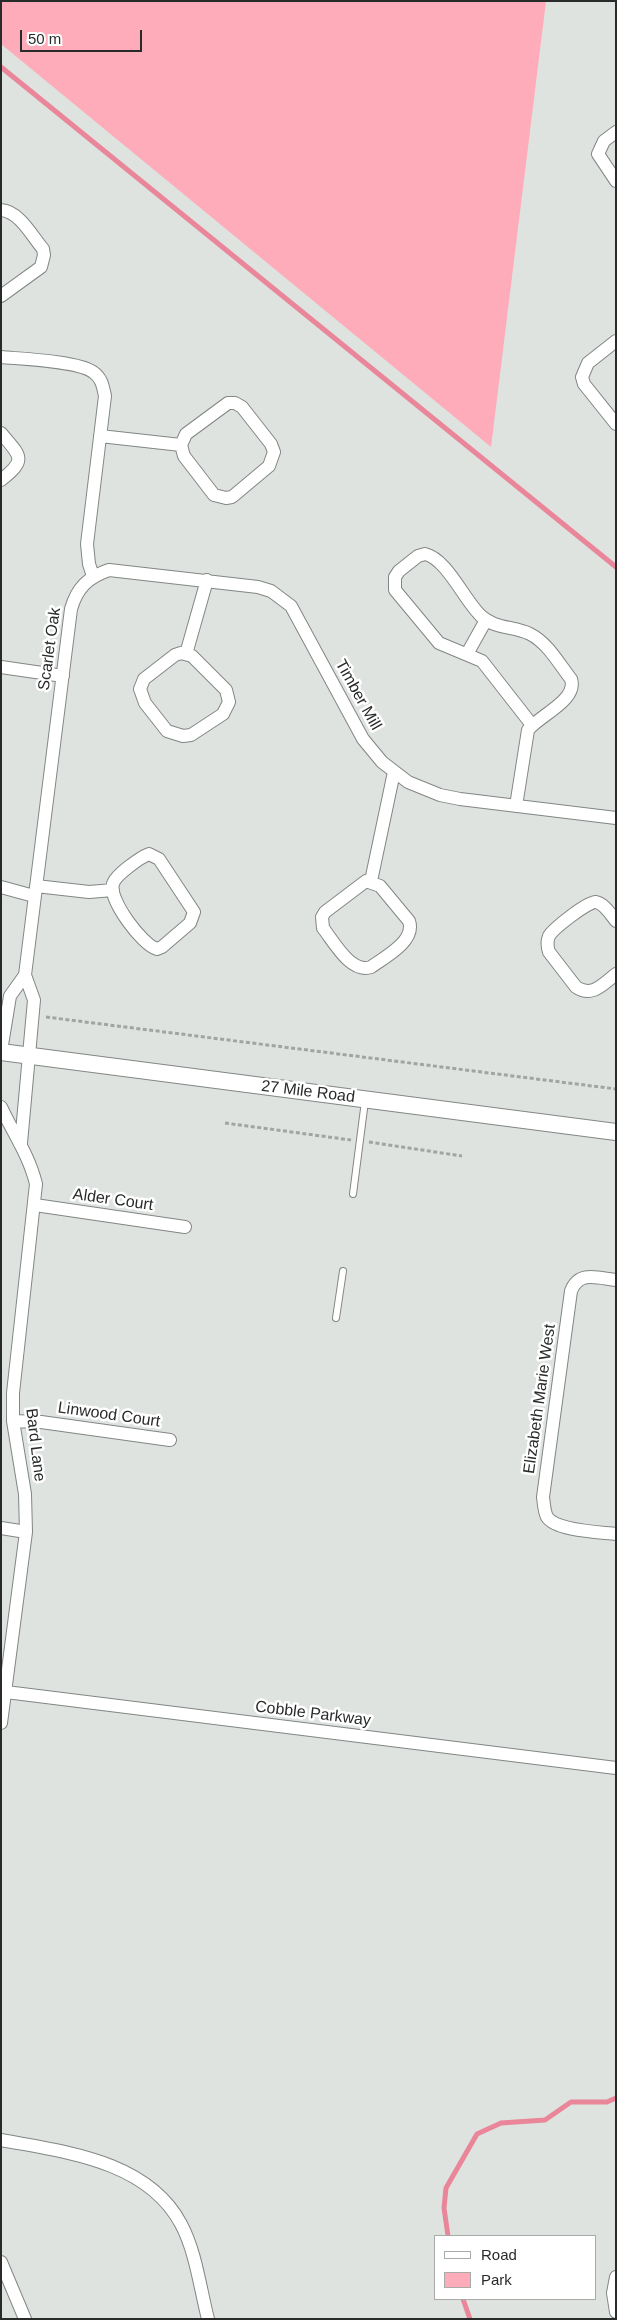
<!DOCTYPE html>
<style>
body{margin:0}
#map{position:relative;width:617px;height:2320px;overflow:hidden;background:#dee3e0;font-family:Helvetica,sans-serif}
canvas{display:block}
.frame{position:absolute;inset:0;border:2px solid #292b2a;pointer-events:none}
.legend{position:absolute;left:434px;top:2235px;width:162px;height:65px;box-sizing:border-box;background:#fff;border:1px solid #a9aaaa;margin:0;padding:6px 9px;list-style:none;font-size:15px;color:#292b2a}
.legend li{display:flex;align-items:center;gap:10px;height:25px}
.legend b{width:25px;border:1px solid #a9aaaa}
.scale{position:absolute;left:20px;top:30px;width:122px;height:22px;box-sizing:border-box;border:2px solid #292b2a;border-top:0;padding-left:6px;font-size:15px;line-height:18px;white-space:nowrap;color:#292b2a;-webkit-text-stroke:4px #fff;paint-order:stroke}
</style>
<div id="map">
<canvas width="617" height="2320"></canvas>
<div class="frame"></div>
<ul class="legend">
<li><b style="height:6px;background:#fff"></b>Road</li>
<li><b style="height:14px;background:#feabba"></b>Park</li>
</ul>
<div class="scale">50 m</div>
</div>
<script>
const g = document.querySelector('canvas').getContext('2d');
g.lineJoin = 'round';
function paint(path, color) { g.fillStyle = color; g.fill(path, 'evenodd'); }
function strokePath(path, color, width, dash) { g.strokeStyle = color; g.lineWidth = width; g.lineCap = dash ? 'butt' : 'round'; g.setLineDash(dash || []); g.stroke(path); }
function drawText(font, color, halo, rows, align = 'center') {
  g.font = font + ' Helvetica,sans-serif'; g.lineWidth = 5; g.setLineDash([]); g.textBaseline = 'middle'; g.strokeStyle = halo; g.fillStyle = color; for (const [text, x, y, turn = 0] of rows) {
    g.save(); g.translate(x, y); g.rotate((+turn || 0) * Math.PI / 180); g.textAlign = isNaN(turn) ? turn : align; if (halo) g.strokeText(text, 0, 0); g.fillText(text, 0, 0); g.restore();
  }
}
const green = new Path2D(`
 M1,1H546L491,447L1,44Z`);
const stream = new Path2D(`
 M1,67L616,567
 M448,2236L444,2208L446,2188L477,2134L501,2123L545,2120L571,2102H607L616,2098
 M463,2299L470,2319`);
const path = new Path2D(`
 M46,1017L616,1089
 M225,1123L351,1140
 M369,1142L462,1156`);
const service = new Path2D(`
 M353,1194L365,1101
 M336,1318L343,1271`);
const minor = new Path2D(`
 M616,132L604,141L598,154L616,181
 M1,210C19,211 32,236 43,249L44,255L41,267L1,296
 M616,341L588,363L582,377L584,384L616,424
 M1,357C22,359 78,361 93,372C102,378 103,387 105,396L87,544L89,564L93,576
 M228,403H235L242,407L271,444L274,452L269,466L232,497L226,498L214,495L184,456L181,445L186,434Z
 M1,433C20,456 28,459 1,480
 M100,436L181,445
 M181,653L192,656L226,690L229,702L223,714L191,735L183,736L167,731L145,703L140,689L144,679L175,655Z
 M186,654L207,580
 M467,654L486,620
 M1,667L63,676
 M516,806L528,730C540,715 578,700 571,679C559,664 548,643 530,634C514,626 495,629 481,616C464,600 447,559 425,554L418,556L399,571L395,577V590L439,643L482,661L532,725
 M149,854L159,859L194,912L190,923L162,947L157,949C142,945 108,899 113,884C115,875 141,857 149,854Z
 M366,881L380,886L409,921C416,941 385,957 371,967C351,974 334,942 323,928L322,917L325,912Z
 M371,881L394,772
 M36,886L89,892L113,890
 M1,887L34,896
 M616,921C611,915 605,904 596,902C588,901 553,929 549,936C547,941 547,946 549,952L576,987C592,998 603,984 616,974
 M25,975L71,609C77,588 88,577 109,570L258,587L271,591L291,606L363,739L382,762L408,782L440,795L460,799L616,818
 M1,1051L10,996L25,975L34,1000L21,1143
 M1,1107C13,1133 29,1155 36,1184L13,1393V1421L25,1494L26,1532L1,1723
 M35,1205L185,1227
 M616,1280C598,1278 579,1270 571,1291L543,1497C544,1504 544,1511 547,1517C556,1531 600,1532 616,1534
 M13,1421L41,1422L170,1440
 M1,1528L26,1532
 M6,1692L616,1768
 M1,2140C64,2152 147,2160 181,2224C196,2252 200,2288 208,2319
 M1,2262L25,2319
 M616,2277L613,2293L616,2312`);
const tertiary = new Path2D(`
 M1,1052L616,1132`);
const streetNames = [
 ["Scarlet Oak",50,649,-82],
 ["Timber Mill",358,695,61],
 ["27 Mile Road",308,1092,7],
 ["Alder Court",113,1200,8],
 ["Elizabeth Marie West",540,1399,-82],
 ["Linwood Court",109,1415,8],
 ["Bard Lane",35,1445,83],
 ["Cobble Parkway",313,1714,7]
];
paint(green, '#feabba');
strokePath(stream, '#ea869a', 5);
strokePath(service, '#828684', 8);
strokePath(minor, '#828684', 14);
strokePath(tertiary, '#828684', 18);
strokePath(path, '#a1a5a2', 3, [4, 2.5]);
strokePath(service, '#fff', 6);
strokePath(minor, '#fff', 12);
strokePath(tertiary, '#fff', 16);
drawText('16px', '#292b2a', '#fff', streetNames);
</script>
